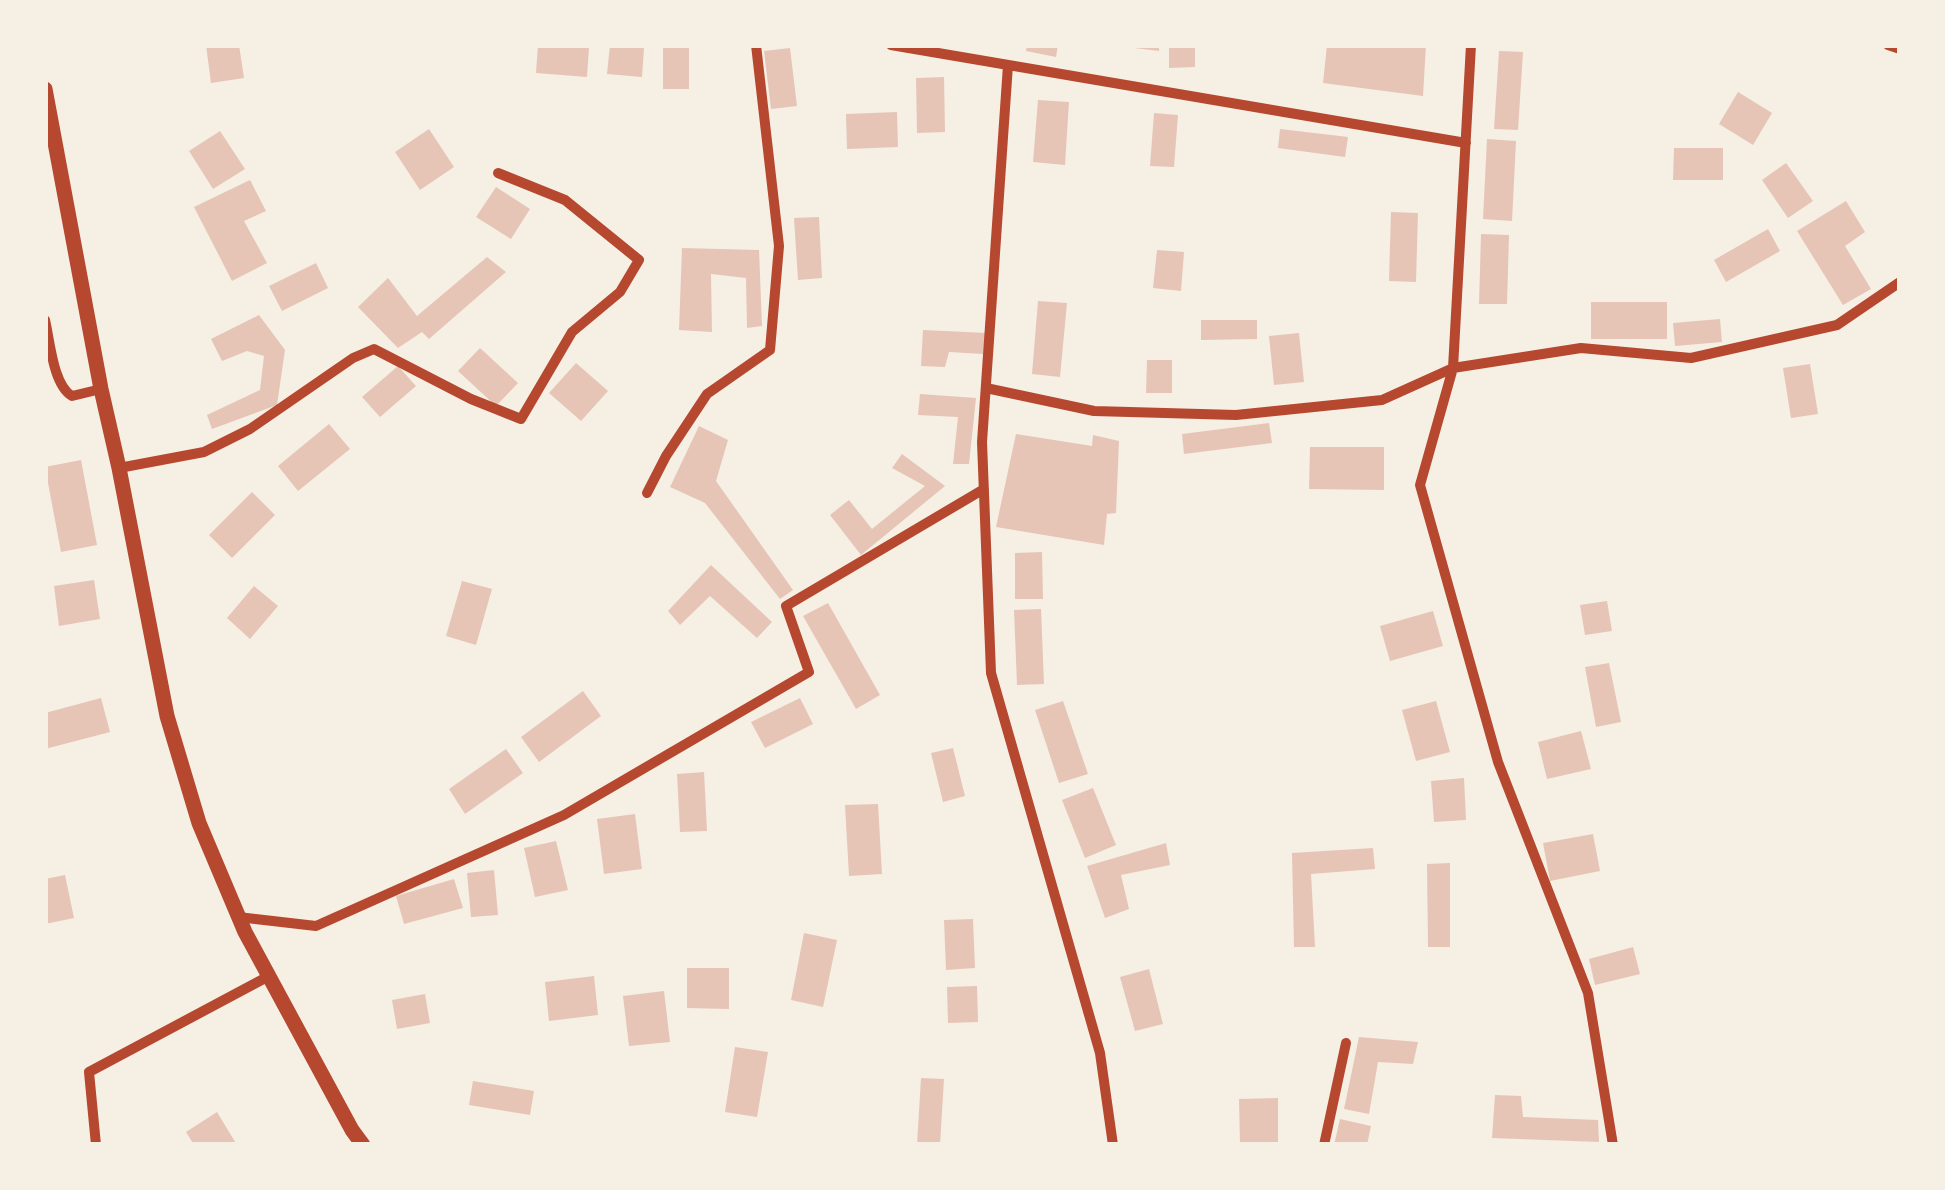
<!DOCTYPE html>
<style>
body{margin:0}
#map{position:relative;width:1945px;height:1190px;overflow:hidden;background:#f6efe4;font-family:Mulish,sans-serif}
canvas{display:block}
.frame{position:absolute;inset:0;border:48px solid #f6efe4;pointer-events:none}
</style>
<div id="map">
<canvas width="1945" height="1190"></canvas>
<div class="frame"></div>
</div>
<script>
const g = document.querySelector('canvas').getContext('2d');
g.lineJoin = 'round';
function paint(path, color) { g.fillStyle = color; g.fill(path, 'evenodd'); }
function strokePath(path, color, width, dash) { g.strokeStyle = color; g.lineWidth = width; g.lineCap = dash ? 'butt' : 'round'; g.setLineDash(dash || []); g.stroke(path); }
const building = new Path2D(`
 M206,45H239L244,78L211,83Z
 M538,45L589,47L587,77L536,73Z
 M610,45L644,48L642,77L607,74Z
 M663,45H689V89H663Z
 M1027,45H1058L1056,57L1026,51Z
 M1126,45H1159V51L1126,47Z
 M1169,45H1195V67L1169,68Z
 M1327,45H1426L1423,96L1323,83Z
 M790,48L797,106L771,109L764,51Z
 M1499,51L1523,52L1518,130L1494,129Z
 M944,77L945,132L917,133L916,78Z
 M1738,92L1772,113L1753,145L1719,124Z
 M1038,100L1069,102L1065,165L1033,162Z
 M897,112L898,147L847,149L846,114Z
 M1154,113L1178,115L1174,167L1150,166Z
 M429,129L454,167L420,190L395,152Z
 M1280,129L1348,137L1345,157L1278,148Z
 M220,131L245,169L213,189L189,151Z
 M1487,139L1516,141L1512,221L1483,219Z
 M1674,148H1723V180H1673Z
 M1786,163L1813,201L1788,218L1762,180Z
 M250,180L266,211L244,221L267,263L232,281L194,207Z
 M496,187L530,209L511,239L476,217Z
 M1846,201L1865,232L1845,246L1871,289L1843,305L1797,231Z
 M1391,212L1418,213L1416,282L1389,281Z
 M819,217L822,278L798,280L794,218Z
 M1768,229L1780,251L1726,282L1714,260Z
 M1481,234L1509,235L1507,304H1479Z
 M682,248L759,250L762,326L747,328L746,278L711,274L712,332L679,330Z
 M1157,250L1184,252L1181,291L1153,288Z
 M487,257L506,272L429,339L422,332L398,348L358,307L388,278L417,316Z
 M316,263L328,288L282,311L269,286Z
 M1038,301L1067,303L1060,377L1032,374Z
 M1591,302H1667V339H1591Z
 M259,315L285,350L277,405L212,429L207,415L260,390L264,356L247,351L222,361L211,339Z
 M1720,319L1722,342L1675,346L1673,323Z
 M1201,320H1257V339L1201,340Z
 M923,330L987,333L983,354L949,352L945,367L921,366Z
 M1299,333L1304,382L1274,385L1269,336Z
 M480,348L518,383L496,406L458,371Z
 M1147,360H1172V393H1146Z
 M576,363L608,391L581,421L549,393Z
 M1810,364L1818,414L1791,418L1783,368Z
 M398,366L416,386L380,417L362,397Z
 M920,394L976,398L969,464H953L958,417L918,415Z
 M1269,423L1272,443L1184,454L1182,434Z
 M329,424L350,449L298,491L278,466Z
 M699,426L728,440L716,481L793,590L780,599L705,503L670,487Z
 M1016,434L1092,446L1093,435L1119,441L1116,513L1107,514L1104,545L996,527Z
 M1310,447H1384V490L1309,489Z
 M902,454L945,486L861,555L830,515L849,500L872,529L925,486L892,468Z
 M81,460L97,545L61,552L45,467Z
 M252,492L275,515L232,558L209,535Z
 M1042,552L1043,599H1015V553Z
 M711,565L772,622L757,638L710,596L680,625L668,611Z
 M94,580L100,619L59,626L54,586Z
 M462,581L492,589L476,645L446,636Z
 M254,586L278,606L250,639L227,618Z
 M1607,601L1612,631L1585,635L1580,605Z
 M828,603L880,695L856,709L803,616Z
 M1041,609L1044,684L1017,685L1014,610Z
 M1433,611L1443,646L1390,661L1380,626Z
 M1609,663L1621,722L1596,727L1585,667Z
 M583,691L601,716L539,762L521,737Z
 M101,698L110,732L45,749V713Z
 M800,698L813,724L765,748L751,722Z
 M1063,701L1088,774L1059,783L1035,710Z
 M1436,701L1450,752L1416,761L1402,710Z
 M1581,731L1591,769L1547,779L1538,742Z
 M953,748L965,796L943,802L931,753Z
 M506,749L523,773L465,814L449,789Z
 M704,772L707,831L680,832L677,774Z
 M1464,778L1466,820L1434,822L1431,781Z
 M1093,788L1116,845L1085,858L1062,800Z
 M878,804L882,874L849,876L845,805Z
 M635,814L642,869L604,874L597,819Z
 M1593,834L1600,871L1550,881L1543,843Z
 M556,841L568,890L535,897L524,848Z
 M1166,843L1170,865L1121,875L1129,909L1105,918L1087,866Z
 M1373,848L1375,869L1311,874L1315,947H1294L1292,853Z
 M1450,863V947H1428L1427,864Z
 M494,870L498,915L471,917L467,873Z
 M65,875L74,918L45,924V879Z
 M454,879L463,908L404,924L396,896Z
 M973,919L975,968L946,970L944,920Z
 M804,933L837,940L823,1007L791,1000Z
 M1633,947L1640,974L1595,985L1589,959Z
 M687,968H729V1009L687,1008Z
 M1149,969L1163,1024L1135,1031L1120,977Z
 M594,976L598,1015L549,1021L545,982Z
 M977,986L978,1022L948,1023L947,987Z
 M664,991L670,1042L629,1046L623,996Z
 M425,994L430,1023L397,1029L392,1000Z
 M1359,1037L1418,1042L1413,1064L1378,1062L1369,1114L1344,1109Z
 M735,1047L768,1052L757,1117L725,1112Z
 M921,1078L944,1079L940,1145H917Z
 M473,1081L534,1091L530,1115L469,1105Z
 M1495,1095L1521,1096L1523,1117L1598,1120L1599,1142L1492,1138Z
 M1278,1098V1145H1240L1239,1099Z
 M217,1112L237,1145H194L186,1132Z
 M1340,1119L1371,1126L1367,1145H1334Z`);
const minor = new Path2D(`
 M891,45L1466,143
 M1471,45L1453,368L1420,485L1498,762L1588,993L1613,1145
 M1888,45L1900,49
 M1008,65L982,442L991,673L1100,1053L1113,1145
 M45,320C50,341 53,385 72,396L101,389
 M986,388L1094,411L1236,415L1382,400L1453,368L1581,348L1691,358L1837,325L1900,282
 M119,468L204,452L250,429L353,358L374,349L471,399L521,419L572,332L620,292L639,260L565,200L498,173
 M647,493L666,456L707,394L770,350L779,246L756,45
 M238,917L316,926L564,815L809,672L786,606L984,489
 M96,1145L89,1072L269,976
 M1324,1145L1346,1043`);
const secondary = new Path2D(`
 M45,89L101,389L119,468L167,716L199,823L245,932L352,1130L363,1145`);
paint(building, '#e6c5b7');
strokePath(minor, '#b5482f', 10);
strokePath(secondary, '#b5482f', 15);
</script>
